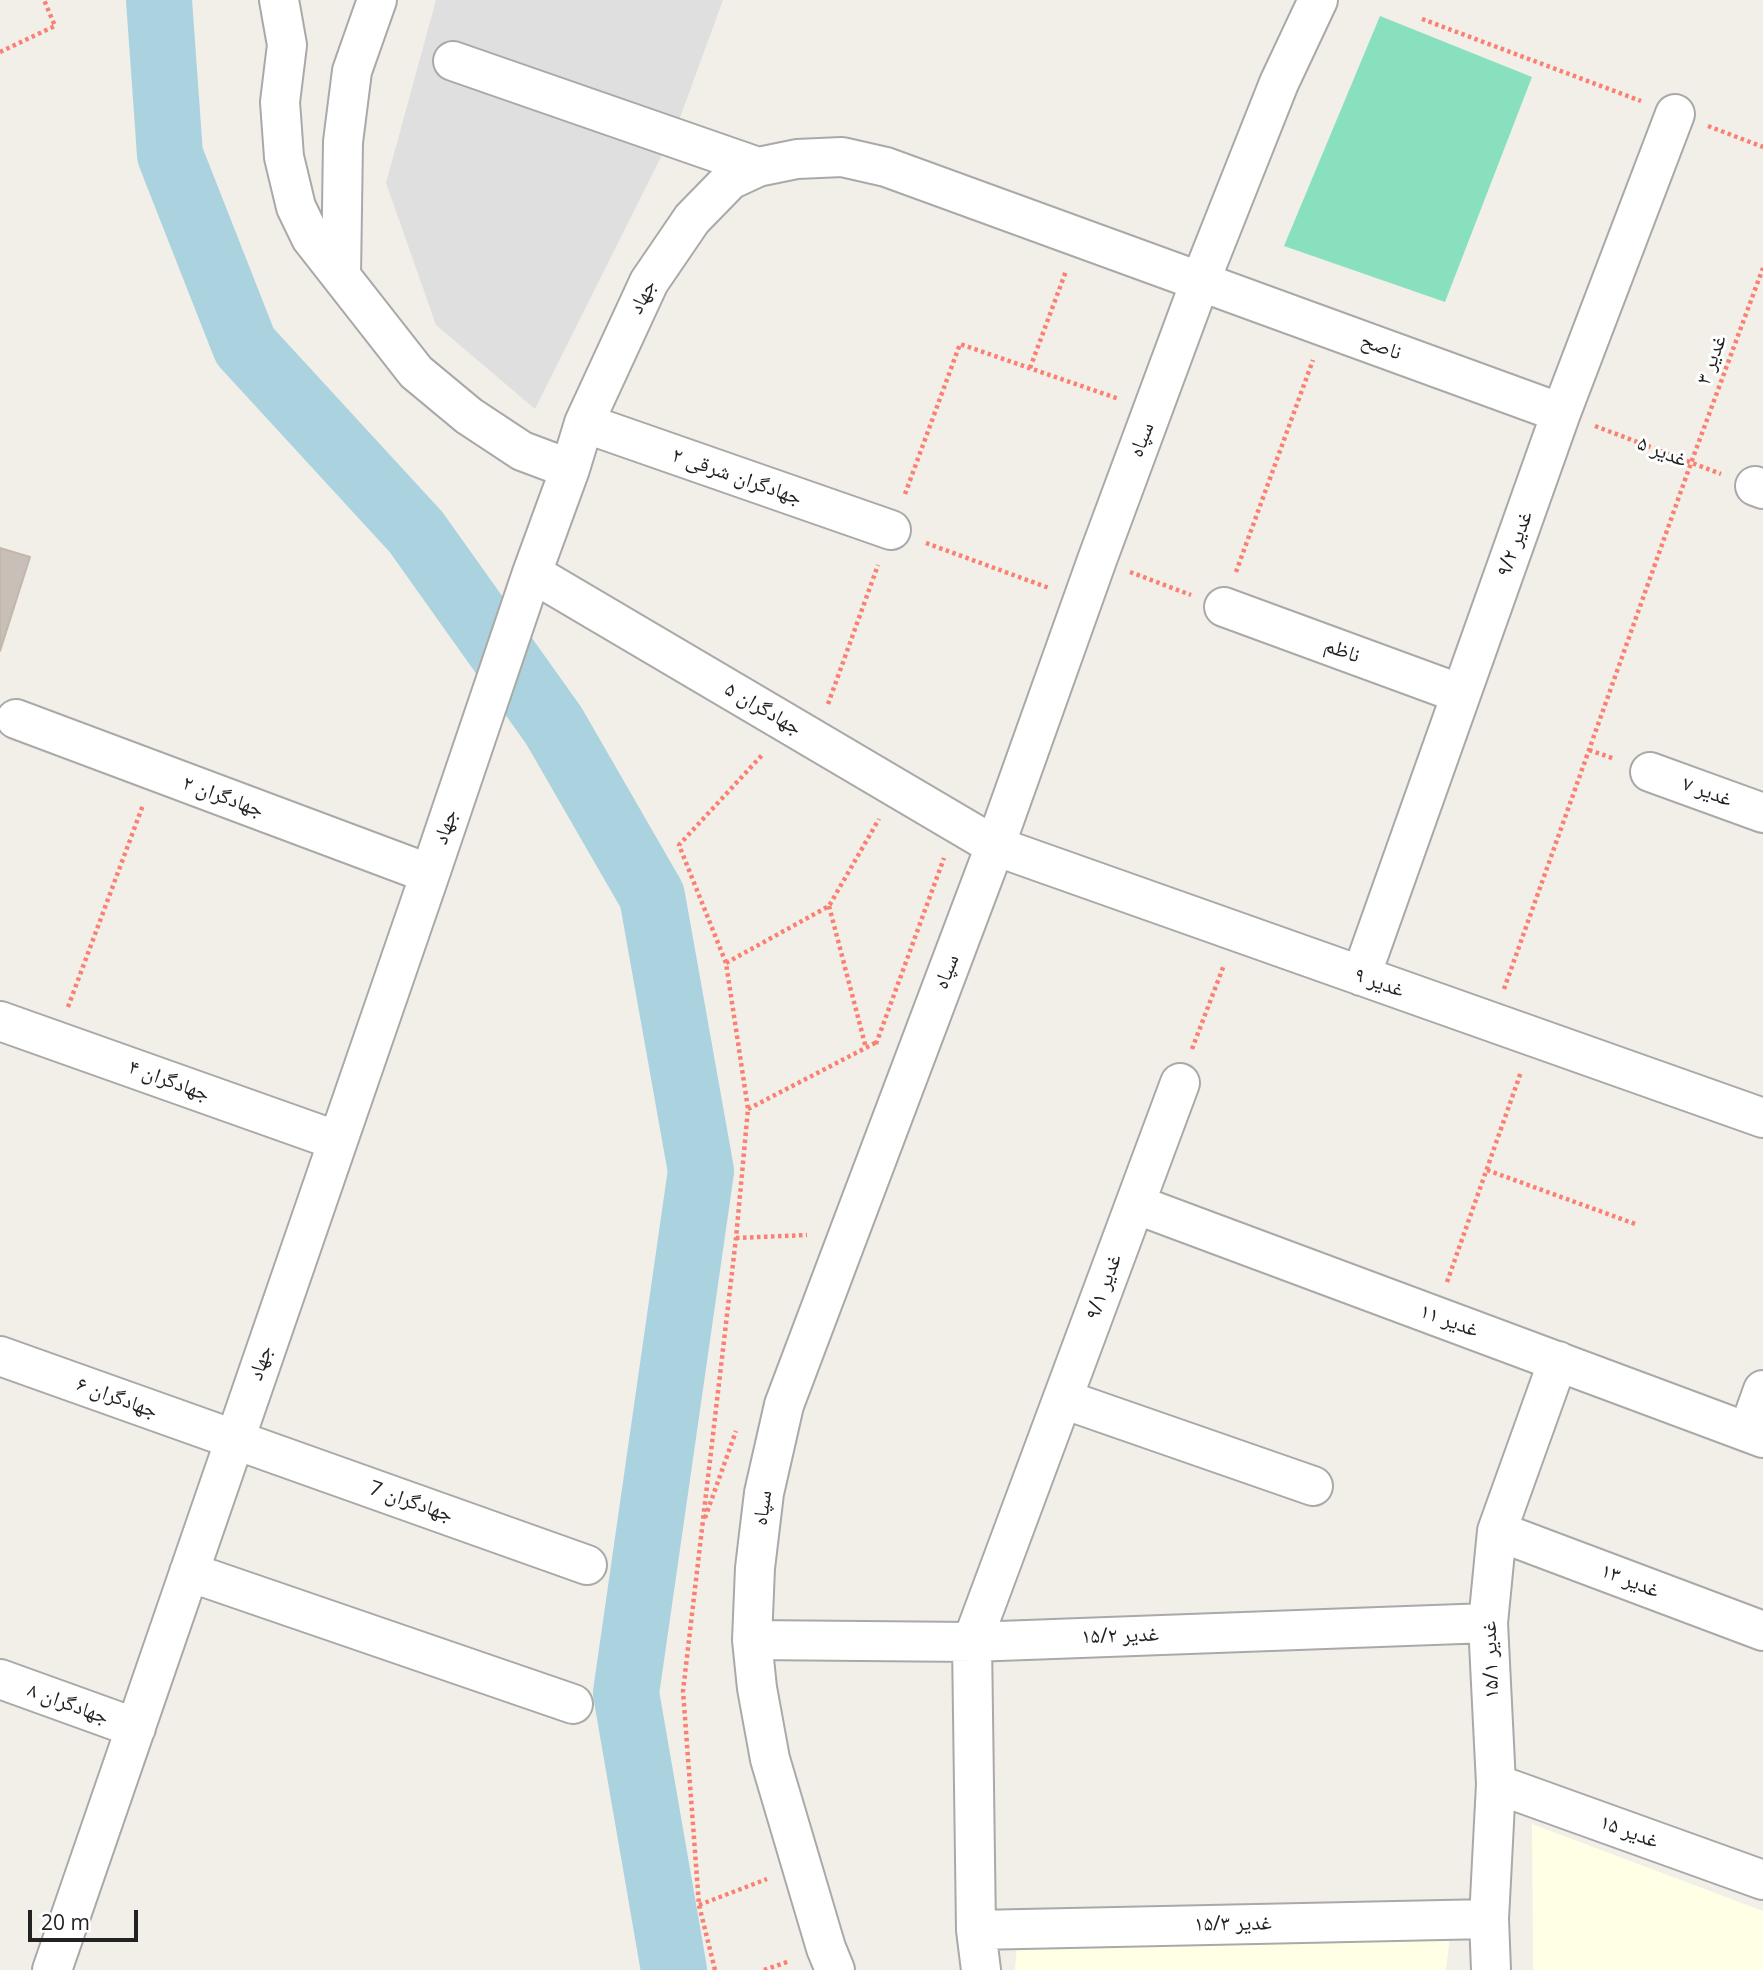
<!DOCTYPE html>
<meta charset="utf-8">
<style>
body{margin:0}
#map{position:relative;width:1763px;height:1970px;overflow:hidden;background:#f2efe9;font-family:"Open Sans",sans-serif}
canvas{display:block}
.scale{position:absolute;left:28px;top:1910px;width:110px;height:32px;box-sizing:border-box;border:4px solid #222;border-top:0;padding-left:9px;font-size:21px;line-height:24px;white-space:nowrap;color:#222;-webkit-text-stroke:5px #fff;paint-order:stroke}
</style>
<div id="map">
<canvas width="1763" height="1970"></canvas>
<div class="scale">20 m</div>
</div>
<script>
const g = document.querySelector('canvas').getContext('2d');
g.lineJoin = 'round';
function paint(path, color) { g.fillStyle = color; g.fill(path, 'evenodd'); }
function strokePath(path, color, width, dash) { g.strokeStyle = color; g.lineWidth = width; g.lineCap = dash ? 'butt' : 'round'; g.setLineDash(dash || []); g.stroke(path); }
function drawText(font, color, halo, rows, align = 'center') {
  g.font = font + ' "Open Sans","Noto Naskh Arabic",sans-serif'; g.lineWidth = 6; g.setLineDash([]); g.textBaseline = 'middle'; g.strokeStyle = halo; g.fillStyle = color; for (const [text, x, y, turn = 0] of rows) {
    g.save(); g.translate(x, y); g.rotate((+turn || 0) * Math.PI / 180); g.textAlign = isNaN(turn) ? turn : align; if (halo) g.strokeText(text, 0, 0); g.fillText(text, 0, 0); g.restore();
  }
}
const residential = new Path2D(`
 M436,0H723L678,123L535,409L436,325L386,183Z`);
const education = new Path2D(`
 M1532,1824L1763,1911V1970H1533Z
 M1450,1935L1446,1970H1015L1017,1946Z`);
const pitch = new Path2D(`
 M1380,16L1532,77L1445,302L1284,246Z`);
const river = new Path2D(`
 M159,0L170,155L245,346L416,532L554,726L652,896L701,1171L626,1693L674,1970`);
const building = new Path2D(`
 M0,548L30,557L0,651Z`);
const path = new Path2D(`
 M1422,19L1641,101
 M0,52L55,26L44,0
 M1708,126L1763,147
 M1030,368L1066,271
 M1595,426L1721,474
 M905,494L960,344L1119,399
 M926,543L1049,588
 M1130,572L1191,595
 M1236,572L1313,360
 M828,704L878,565
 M1589,750L1615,759
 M829,906L866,1048
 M726,963L829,906L879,819
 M1504,989L1691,463L1763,268
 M68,1007L143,805
 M876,1044L944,858
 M1192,1049L1224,965
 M748,1109L877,1042
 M1487,1170L1638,1225
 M736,1238L807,1235
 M1447,1282L1521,1072
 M705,1518L736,1431
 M699,1905L767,1879
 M715,1970L699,1905L683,1691L736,1238L748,1109L726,963L679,845L763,754
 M764,1970L790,1961`);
const minor = new Path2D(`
 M279,0L287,45L280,102L284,157L296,207L311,238L416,372L469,416L522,451L570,469
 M453,61L758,167
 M341,276L343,142L352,71L377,0
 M584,423L891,530
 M1755,486L1763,489
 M532,573L995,846L1763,1118
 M1224,607L1461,694
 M16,719L430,874
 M1650,772L1763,813
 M1361,976L1561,413L1675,114
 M0,1021L338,1141
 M1135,1204L1763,1438
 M0,1356L587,1565
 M1063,1399L1313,1486
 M1748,1432L1763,1390
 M1497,1531L1763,1631
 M189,1572L573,1704
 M752,1640L972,1642L1488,1623
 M0,1679L136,1728
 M1496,1784L1763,1880
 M976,1930L1489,1919
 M52,1970L430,874L532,573L570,469L584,423L649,282L692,219L730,180L758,167L797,159L842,157L886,167L1561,413
 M835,1970L826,1948L770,1759L757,1688L752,1640L755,1568L764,1493L784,1405L995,846L1097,560L1200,282L1279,83L1318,0
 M981,1970L976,1930L972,1642L1180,1083
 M1491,1970L1489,1919L1496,1784L1488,1623L1497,1531L1558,1361`);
const streetNames = [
 ["جهاد",643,297,-63],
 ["ناصح",1381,347,20],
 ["غدیر ۳",1712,360,-70],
 ["سپاه",1142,440,-69],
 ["غدیر ۵",1662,452,21],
 ["جهادگران شرقی ۲",737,477,19],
 ["غدیر ۹/۲",1515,544,-70],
 ["ناظم",1342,651,20],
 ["جهادگران ۵",763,709,30],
 ["غدیر ۷",1707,792,20],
 ["جهادگران ۲",223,797,20],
 ["جهاد",446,827,-71],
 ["سپاه",947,972,-69],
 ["غدیر ۹",1379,983,19],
 ["جهادگران ۴",169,1081,20],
 ["غدیر ۹/۱",1104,1287,-70],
 ["غدیر ۱۱",1449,1321,20],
 ["جهاد",261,1363,-71],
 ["جهادگران ۶",117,1398,20],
 ["جهادگران 7",411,1502,19],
 ["سپاه",763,1508,-82],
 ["غدیر ۱۳",1630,1581,21],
 ["غدیر ۱۵/۲",1120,1636,-2],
 ["غدیر ۱۵/۱",1491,1660,-92],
 ["جهادگران ۸",68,1704,20],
 ["غدیر ۱۵",1629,1832,20],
 ["غدیر ۱۵/۳",1233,1924,-1]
];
paint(residential, '#e0dfdf');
paint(education, '#ffffe5');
paint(pitch, '#88e0be');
strokePath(river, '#aad3df', 66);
paint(building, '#c7bfb8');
strokePath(building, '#c4b6ab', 2);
strokePath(minor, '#a9a9a9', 42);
strokePath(path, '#fa8072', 4.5, [3.5, 3.5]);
strokePath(minor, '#fff', 38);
drawText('21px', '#222', '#fff', streetNames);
</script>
